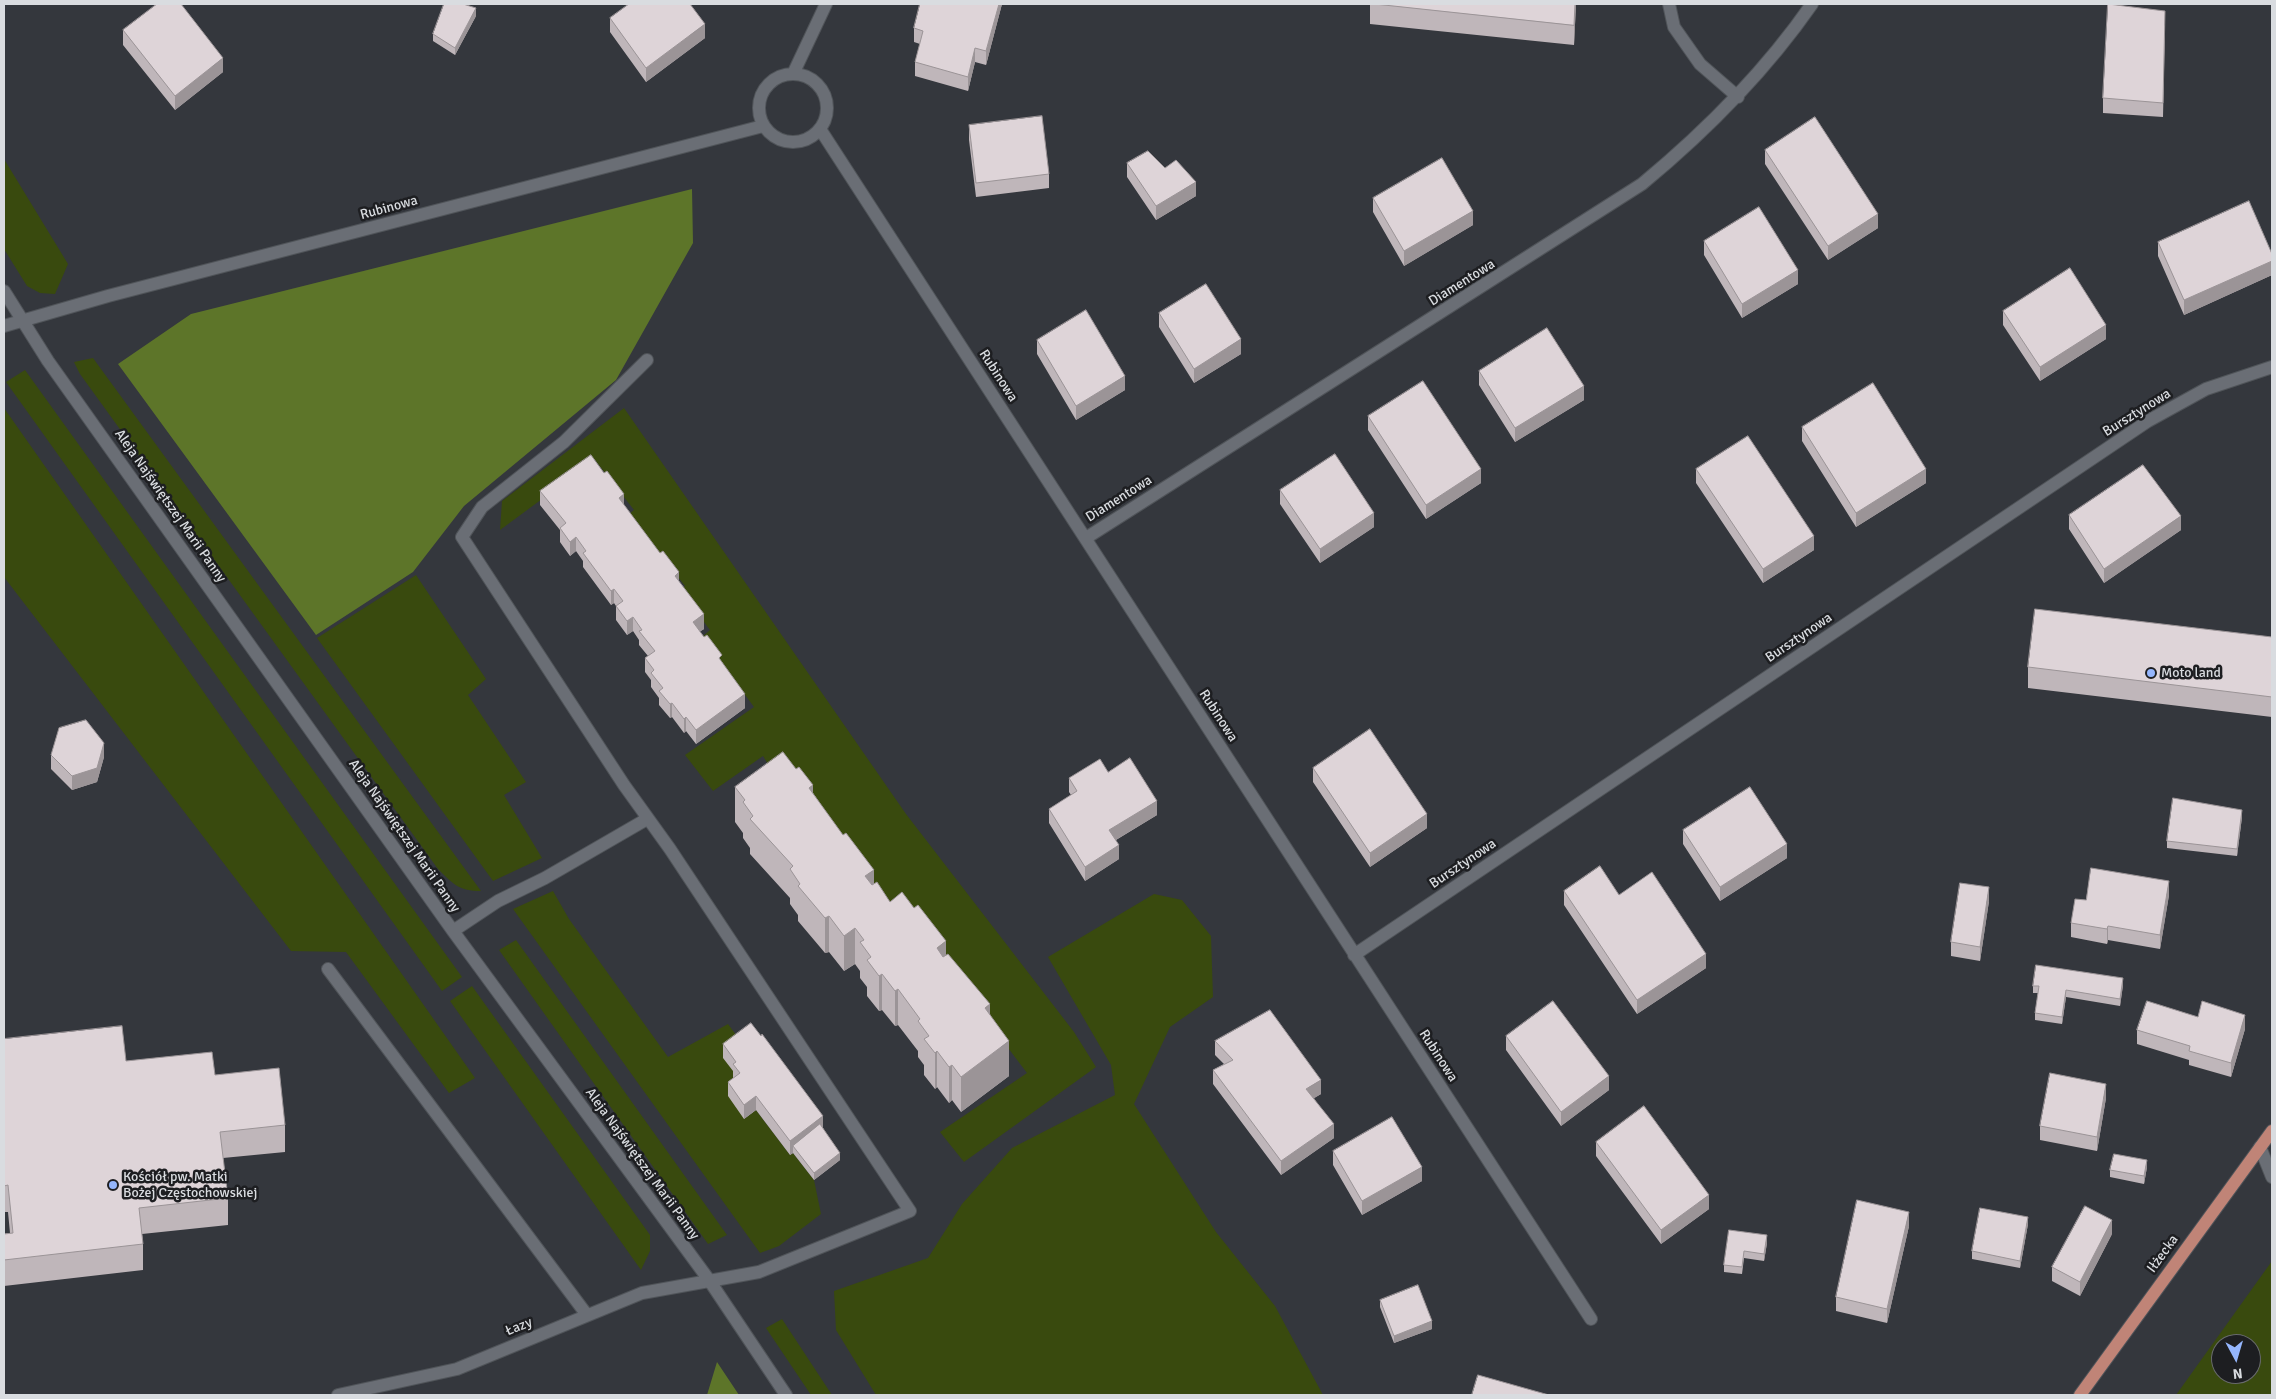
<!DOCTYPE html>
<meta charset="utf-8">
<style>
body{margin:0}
#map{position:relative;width:2276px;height:1399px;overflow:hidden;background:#34373d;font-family:Signika,sans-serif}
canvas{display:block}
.frame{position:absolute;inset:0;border:5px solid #d9dce0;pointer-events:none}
.north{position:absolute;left:2211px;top:1334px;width:50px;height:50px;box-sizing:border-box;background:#1d1e21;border:1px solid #686a6d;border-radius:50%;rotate:174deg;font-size:14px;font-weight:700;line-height:20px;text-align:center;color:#d9dce0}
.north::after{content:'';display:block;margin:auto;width:18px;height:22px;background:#95b6fd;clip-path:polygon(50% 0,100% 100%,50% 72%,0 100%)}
</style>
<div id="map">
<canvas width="2276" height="1399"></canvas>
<div class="frame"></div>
<div class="north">N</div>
</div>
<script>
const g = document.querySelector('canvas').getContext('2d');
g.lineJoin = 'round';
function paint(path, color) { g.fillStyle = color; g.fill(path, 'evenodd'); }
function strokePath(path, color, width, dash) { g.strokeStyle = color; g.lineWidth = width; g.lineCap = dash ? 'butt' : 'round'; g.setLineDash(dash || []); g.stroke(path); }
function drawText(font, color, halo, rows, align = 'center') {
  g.font = font + ' Signika,sans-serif'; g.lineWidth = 5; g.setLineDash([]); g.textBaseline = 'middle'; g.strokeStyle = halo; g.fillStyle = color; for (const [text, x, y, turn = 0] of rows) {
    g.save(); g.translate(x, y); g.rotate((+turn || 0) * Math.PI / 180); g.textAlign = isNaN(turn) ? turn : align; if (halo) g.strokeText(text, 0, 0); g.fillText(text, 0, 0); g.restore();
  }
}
const green = new Path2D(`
 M4,159L68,264L55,294L40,293L27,286L4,249Z
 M93,358L481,891C459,891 453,884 438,869L80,374L74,362Z
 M25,370L462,977L442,991L6,382Z
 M4,408L475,1078L449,1093L346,952L291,951L4,577Z
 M624,408L906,814L1074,1032L1096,1067L964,1162L940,1132L1027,1073L909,917L895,925L780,784L763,756L713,791L685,755L754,707L702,637L710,630L680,590L685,586L629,514L634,510L595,460L500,530L502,501Z
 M416,575L486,679L468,695L526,782L504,795L542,858L493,881L317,638Z
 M553,891L569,919L668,1057L728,1024L742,1043L736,1076L744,1119L756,1110L790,1155L793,1153L814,1180L821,1214L779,1246L760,1253L513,909Z
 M1154,894L1182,900L1211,936L1213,997L1170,1027L1134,1104L1216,1232L1275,1306L1323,1395H876L836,1330L834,1291L928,1258L962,1204L1012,1148L1115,1095L1111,1065L1048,957Z
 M516,940L727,1235L708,1244L499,950Z
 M472,986L650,1235V1251L641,1270L450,1001Z
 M2272,1261V1395H2176ZM2221,1344H2251V1374H2221Z
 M782,1319L832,1395H811L766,1328Z`);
const forest = new Path2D(`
 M692,189L693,243L616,380L464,506L413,572L316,635L118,364L191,314Z
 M717,1362L739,1395H707Z`);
const minor = new Path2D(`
 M1669,4L1674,27L1700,64L1738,97
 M793,74L826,4
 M759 108a34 34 0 1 1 68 0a34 34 0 1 1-68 0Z
 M820,129L1591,1319
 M4,291L48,361L453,931L709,1280L786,1395
 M4,326L108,296L763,126
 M1086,538L1642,184C1706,131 1764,73 1812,4
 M453,931L498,901L545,878L647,819
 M1354,955L2148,421L2206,389L2272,367
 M328,969L587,1315
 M2260,1147L2272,1177
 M338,1395L457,1369L642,1293L759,1272L910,1211L670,849L624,785L462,537L482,507L564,442L647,360`);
const major = new Path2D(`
 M2080,1395L2272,1131`);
const wall = new Path2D(`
 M1002,4L986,65L975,62L968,91L915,76V62L920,44L914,42V28Z
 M1370,4H1576L1574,45L1370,24Z
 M476,16L455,55L433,41V34Z
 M610,18L705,38L646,82L610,32Z
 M2165,25L2163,117L2103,113V98Z
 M123,30L223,72L175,110L123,45Z
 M969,125L1049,174V188L976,197L969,140Z
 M1765,150L1878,228L1828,260L1765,164Z
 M1127,163L1196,196L1156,220L1127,177Z
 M1373,198L1473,225L1404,266L1373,212Z
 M1704,241L1798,284L1742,318L1704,255Z
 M2158,242L2272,254V275L2184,315L2158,256Z
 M2003,311L2106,339L2040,381L2003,325Z
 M1159,313L1241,354L1194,383L1159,327Z
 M1037,340L1125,390L1076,420L1037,354Z
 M1479,371L1584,400L1515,442L1479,385Z
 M1368,416L1481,483L1426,519L1368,430Z
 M1802,427L1926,483L1856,527L1802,441Z
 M1696,469L1814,550L1763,583L1696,483Z
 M1280,490L1374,527L1320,563L1280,504Z
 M540,491L624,505L679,582L704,629L699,632L722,662L745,708L696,744L686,731L684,733L672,717L670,718L659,705V698L651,687V680L645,672V658L648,656L639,645V640L633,631L627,635L616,620V606L614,603L611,605L583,567V561L576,551L570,556L560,542V530L540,505Z
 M2069,515L2181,530L2104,583L2069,529Z
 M2272,637V717L2028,688V667Z
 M51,755L104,757L97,782L72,790L51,769Z
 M1313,768L1427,828L1370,867L1313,782Z
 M1108,772L1157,815L1116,840L1119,859L1085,881L1049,823V809L1071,795L1069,792V778Z
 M735,787L813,793L874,884L890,902L946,956L990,1014L1009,1076L961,1112L952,1100L949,1103L937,1087L935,1089L924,1075V1065L918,1057V1051L898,1025L895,1026L882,1010L879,1011L867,996V987L860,978V971L855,964L844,971L829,952L825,953L798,921V915L790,904V898L750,854V848L743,838V833L735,822Z
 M2242,817L2237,856L2167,848V841Z
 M1683,830L1787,858L1720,901L1683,844Z
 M1564,891L1619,895L1706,968L1637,1014L1564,905Z
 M2169,895L2160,949L2108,940L2107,944L2071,937V923L2086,900Z
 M1989,901L1980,961L1951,956V942Z
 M2123,985L2120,1006L2066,997L2062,1024L2035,1020V1013L2038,993H2033V986Z
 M2198,1017L2245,1029L2231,1077L2189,1065V1060L2137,1044V1030Z
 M1506,1036L1609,1090L1561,1126L1506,1050Z
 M4,1039L126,1061L215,1075L285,1125V1152L223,1158L228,1198V1225L142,1234L143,1244V1270L4,1286V1234L10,1233L8,1212H4Z
 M1215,1041L1321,1094L1314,1098L1334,1138L1281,1175L1213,1084V1070L1224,1064L1215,1055Z
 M723,1044L823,1128L840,1160L814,1180L793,1153L790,1155L756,1110L744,1119L728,1096V1082L733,1078V1071L723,1058Z
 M2106,1098L2097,1151L2040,1140V1126Z
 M1596,1142L1709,1209L1661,1244L1596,1156Z
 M1333,1151L1422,1181L1362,1215L1333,1165Z
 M2147,1167L2144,1184L2110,1177V1170Z
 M2028,1224L2020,1268L1972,1259V1251Z
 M1909,1226L1887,1323L1836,1311V1297Z
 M1729,1230L1767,1243L1764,1261L1744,1258L1742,1274L1724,1272V1265Z
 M2112,1234L2080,1296L2052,1281V1267Z
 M1380,1300L1432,1329L1394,1343L1380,1307Z`);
const shadedWall = new Path2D(`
 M999,4H1002L986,65V51Z
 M1575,4H1576L1574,45V25Z
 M476,8V16L455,55V48Z
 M705,24V38L646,82V68Z
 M975,48V62L968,91V77Z
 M223,58V72L175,110V96Z
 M1196,182V196L1156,220V206Z
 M1473,211V225L1404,266V251Z
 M1878,214V228L1828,260V246Z
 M2272,261V275L2184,315V300Z
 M1798,270V284L1742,318V304Z
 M2106,325V339L2040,381V367Z
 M1241,339V354L1194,383V369Z
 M1125,376V390L1076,420V406Z
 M1584,386V400L1515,442V428Z
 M1481,469V483L1426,519V505Z
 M1926,469V483L1856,527V513Z
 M624,494V508L619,498Z
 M1374,513V527L1320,563V549Z
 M2181,516V530L2104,583V569Z
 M1814,536V550L1763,583V569Z
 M576,537V551L570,556V542Z
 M679,572V586L675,576Z
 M614,589V603L611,605V591Z
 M704,614V629L693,636V622Z
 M633,617V631L627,635V621Z
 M745,694V708L696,744V730Z
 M672,703V717L670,718V704Z
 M686,717V731L684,733V719Z
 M104,743V757L97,782L72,790V776Z
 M813,785V820L809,788Z
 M1157,801V815L1109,844V830Z
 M2242,810V817L2237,856V849Z
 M1427,814V828L1370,867V853Z
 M1787,844V858L1720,901V887Z
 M1119,845V859L1085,881V867Z
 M874,870V905L865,876Z
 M2169,881V895L2160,949V935Z
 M1989,887V901L1980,961V947Z
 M829,916V952L825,953V918Z
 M2108,926V940L2107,944V929Z
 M855,928V964L844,971V936Z
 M946,941V977L937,948Z
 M1706,954V968L1637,1014V1000Z
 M882,974V1010L879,1011V976Z
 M2123,978V985L2120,1006V999Z
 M898,989V1025L895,1026V991Z
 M2066,990V997L2062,1024V1017Z
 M990,1004V1040L985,1008Z
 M2245,1015V1029L2231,1077V1063Z
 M1009,1041V1076L961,1112V1077Z
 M937,1051V1087L935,1089V1053Z
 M952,1065V1100L949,1103V1067Z
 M1609,1076V1090L1561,1126V1112Z
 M1321,1080V1094L1306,1103V1089Z
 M2106,1084V1098L2097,1151V1137Z
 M756,1096V1110L744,1119V1105Z
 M823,1116V1130L793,1146V1153L790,1155V1141Z
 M1334,1124V1138L1281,1175V1161Z
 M840,1153V1160L814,1180V1173Z
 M2147,1160V1167L2144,1184V1176Z
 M1422,1167V1181L1362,1215V1201Z
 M1709,1195V1209L1661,1244V1230Z
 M1909,1212V1226L1887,1323V1309Z
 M2028,1217V1224L2020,1268V1261Z
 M2112,1220V1234L2080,1296V1282Z
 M1767,1235V1243L1764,1261V1254Z
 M1432,1321V1329L1394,1343V1336Z`);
const building = new Path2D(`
 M157,4H181L223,58L175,96L123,30Z
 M444,4H463L476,8L455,48L433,34Z
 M629,4H690L705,24L646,68L610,18Z
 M920,4H999L986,51L975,48L968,77L915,62L923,31L914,28Z
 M1375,4H1575L1574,25Z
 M2108,4L2165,11L2163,103L2103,98Z
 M1042,116L1049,174L976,183L969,125Z
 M1815,117L1878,214L1828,246L1765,150Z
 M1148,151L1165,168L1176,160L1196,182L1156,206L1127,163Z
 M1442,158L1473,211L1404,251L1373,198Z
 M2249,201L2272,254V261L2184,300L2158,242Z
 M1759,207L1798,270L1742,304L1704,241Z
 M2070,268L2106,325L2040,367L2003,311Z
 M1206,284L1241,339L1194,369L1159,313Z
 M1086,310L1125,376L1076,406L1037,340Z
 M1547,328L1584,386L1515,428L1479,371Z
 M1423,381L1481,469L1426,505L1368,416Z
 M1873,383L1926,469L1856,513L1802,427Z
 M1748,436L1814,536L1763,569L1696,469Z
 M1335,454L1374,513L1320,549L1280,490Z
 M591,455L604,473L607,471L624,494L619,498L660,553L663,551L679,572L675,576L704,614L693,622L704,637L707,635L722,655L719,658L745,694L696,730L686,717L684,719L672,703L670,704L659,691L663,688L651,673L654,670L645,658L655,651L639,631L642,630L633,617L627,621L616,606L623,601L614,589L611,591L583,553L586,551L576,537L570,542L560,528L566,523L540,491Z
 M2143,465L2181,516L2104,569L2069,515Z
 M2035,609L2272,637V697L2028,667Z
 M86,720L104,743L97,768L72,776L51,755L59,728Z
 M1370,729L1427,814L1370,853L1313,768Z
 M783,752L796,769L799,767L813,785L809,788L843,835L846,833L874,870L865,876L872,885L877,882L890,902L902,892L914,908L918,905L946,941L937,948L943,957L948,954L990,1004L985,1008L1009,1041L961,1077L952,1065L949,1067L937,1051L935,1053L924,1039L929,1036L918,1021L920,1019L898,989L895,991L882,974L879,976L867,960L871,957L860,942L864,940L855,928L844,936L829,916L825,918L798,886L800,884L790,869L793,866L750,819L753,816L743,802L745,800L735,787Z
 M1130,758L1157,801L1109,830L1119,845L1085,867L1049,809L1077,791L1069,778L1100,759L1108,772Z
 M1750,787L1787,844L1720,887L1683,830Z
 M2173,798L2242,810L2237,849L2167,841Z
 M1600,866L1619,895L1652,872L1706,954L1637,1000L1564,891Z
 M2091,868L2169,881L2160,935L2108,926L2107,929L2071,923L2075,899L2086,900Z
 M1960,883L1989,887L1980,947L1951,942Z
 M2036,965L2123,978L2120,999L2066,990L2062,1017L2035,1013L2039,986H2033Z
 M1553,1001L1609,1076L1561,1112L1506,1036Z
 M2147,1001L2198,1017L2202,1001L2245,1015L2231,1063L2189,1051L2190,1046L2137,1030Z
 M1270,1010L1321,1080L1306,1089L1334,1124L1281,1161L1213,1070L1233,1060L1215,1041Z
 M751,1023L761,1036L762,1034L823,1116L790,1141L756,1096L744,1105L728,1082L740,1073L733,1064L736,1062L723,1044Z
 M122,1026L126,1061L212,1052L215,1075L279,1068L285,1125L220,1132L228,1198L139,1208L143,1244L4,1260V1234L13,1233L8,1185L4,1186V1039Z
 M2050,1073L2106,1084L2097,1137L2040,1126Z
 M1644,1106L1709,1195L1661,1230L1596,1142Z
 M1392,1117L1422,1167L1362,1201L1333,1151Z
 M820,1124L840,1153L814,1173L793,1146Z
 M2114,1154L2147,1160L2144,1176L2110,1170Z
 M1857,1200L1909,1212L1887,1309L1836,1297Z
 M2085,1206L2112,1220L2080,1282L2052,1267Z
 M1980,1208L2028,1217L2020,1261L1972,1251Z
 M1729,1230L1767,1235L1764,1254L1744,1251L1742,1267L1724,1265Z
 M1418,1285L1432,1321L1394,1336L1380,1300Z
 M1478,1375L1549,1395H1472Z`);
const markers = [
 [2151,673,5,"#95b6fd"],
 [113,1185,5,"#95b6fd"]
];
const streetNames = [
 ["Rubinowa",389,208,-15],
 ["Diamentowa",1462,283,-32],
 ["Rubinowa",998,376,57],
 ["Bursztynowa",2137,413,-32],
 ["Diamentowa",1119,499,-32],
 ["Aleja Najświętszej Marii Panny",170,506,55],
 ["Bursztynowa",1799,638,-34],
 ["Rubinowa",1218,716,57],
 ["Aleja Najświętszej Marii Panny",404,836,55],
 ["Bursztynowa",1463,864,-34],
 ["Rubinowa",1438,1056,57],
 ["Aleja Najświętszej Marii Panny",642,1164,54],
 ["Iłżecka",2163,1254,-54],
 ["Łazy",519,1327,-22]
];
const poiNames = [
 ["Moto land",2161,673],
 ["Kościół pw. Matki",123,1177],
 ["Bożej Częstochowskiej",123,1193]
];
paint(green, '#394a0e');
paint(forest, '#5d7529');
strokePath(minor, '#505459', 14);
strokePath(major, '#505459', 14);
strokePath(minor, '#6a6e75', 12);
strokePath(major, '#c08477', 12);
paint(wall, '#bfb6ba');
paint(shadedWall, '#9b9497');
paint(building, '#ded4d8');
strokePath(building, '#9b9497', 1);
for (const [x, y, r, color] of markers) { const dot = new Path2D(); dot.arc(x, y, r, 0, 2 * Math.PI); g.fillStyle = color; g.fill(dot); strokePath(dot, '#1d1e21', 2); }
drawText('14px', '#d9dce0', '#1d1e21', streetNames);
drawText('14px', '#d9dce0', '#1d1e21', poiNames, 'left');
</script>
